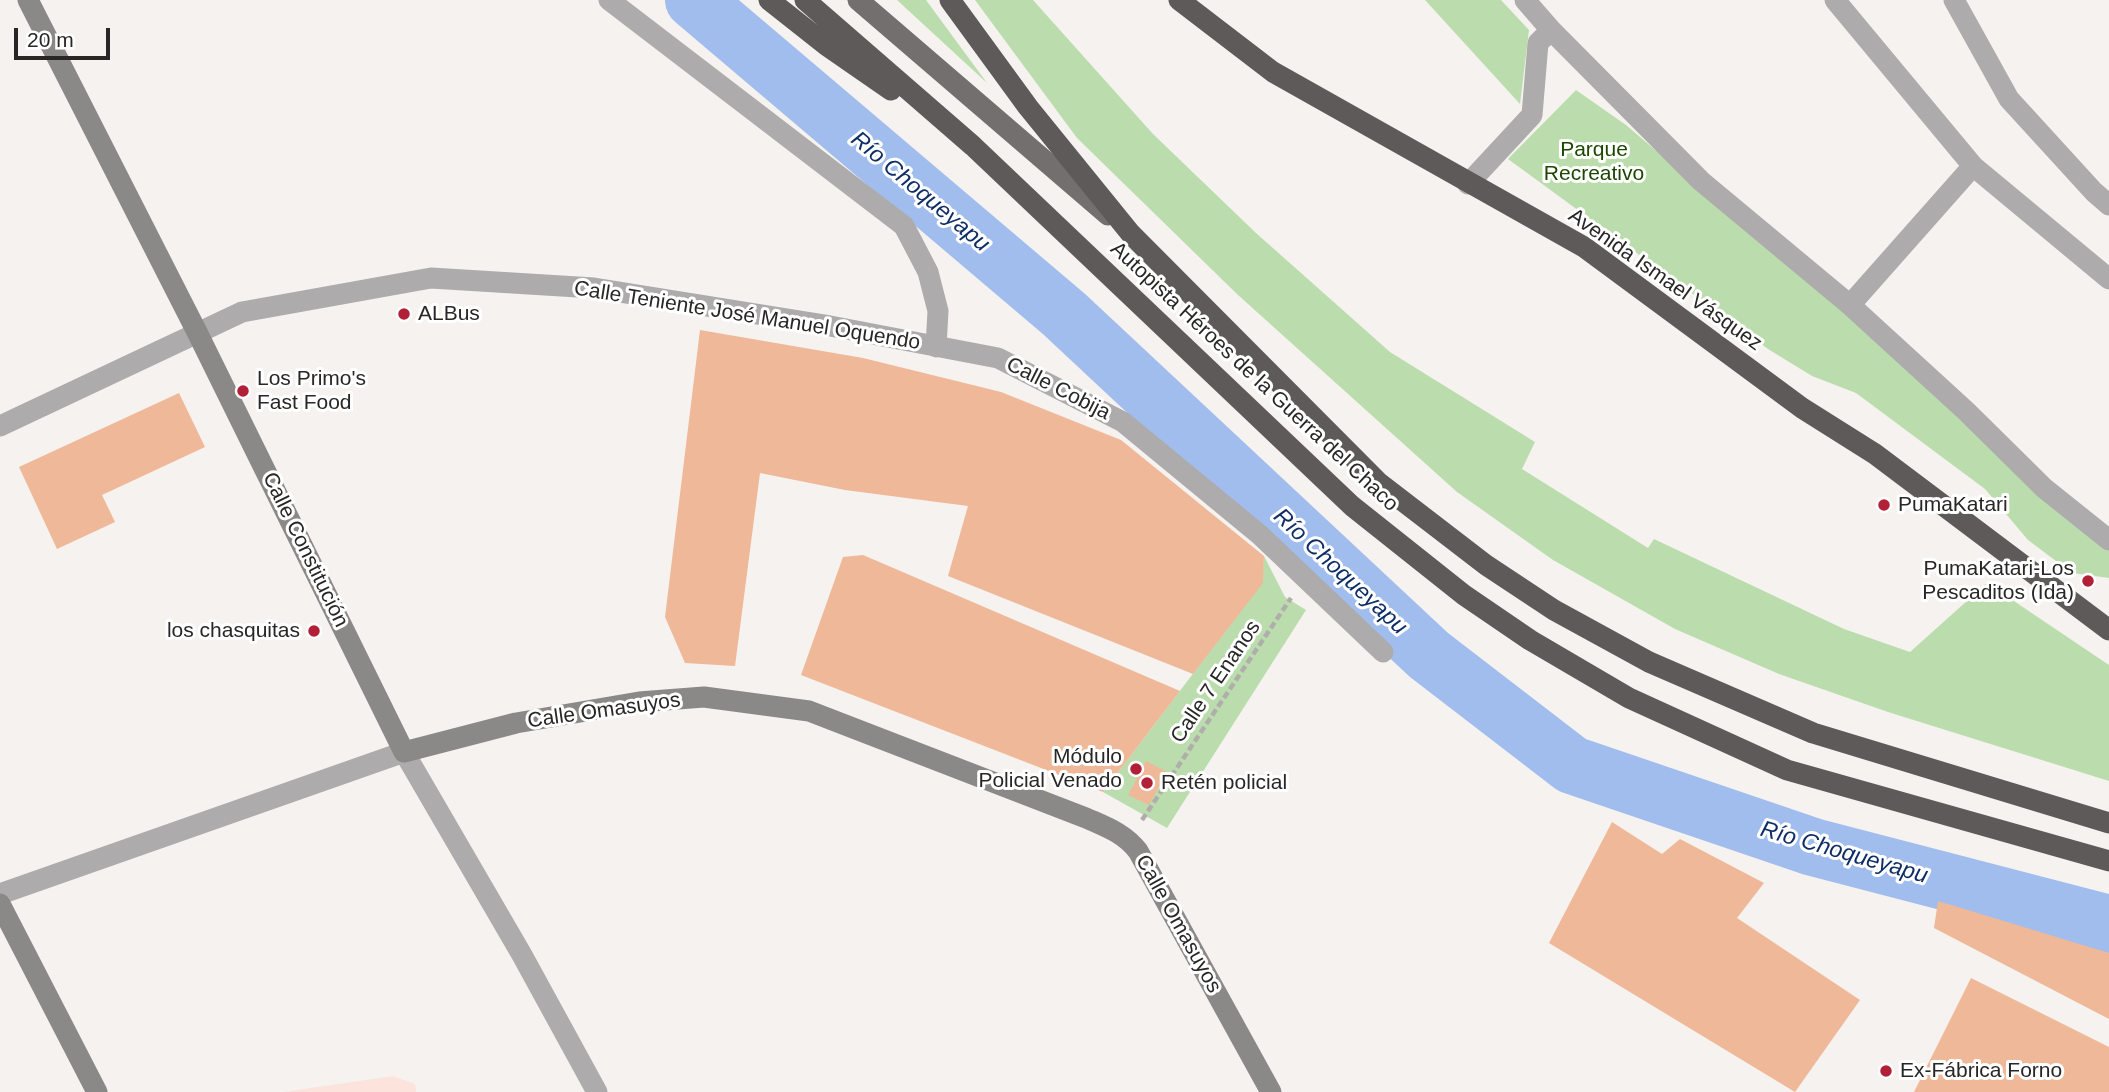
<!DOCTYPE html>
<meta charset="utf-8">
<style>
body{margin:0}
#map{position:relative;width:2109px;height:1092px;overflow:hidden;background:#f5f2ef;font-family:Arial,sans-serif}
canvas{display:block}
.scale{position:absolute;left:14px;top:28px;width:96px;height:32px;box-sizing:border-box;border:4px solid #282726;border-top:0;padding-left:9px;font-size:21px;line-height:24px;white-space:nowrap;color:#282726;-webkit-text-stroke:5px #fff;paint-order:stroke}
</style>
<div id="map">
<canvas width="2109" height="1092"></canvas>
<div class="scale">20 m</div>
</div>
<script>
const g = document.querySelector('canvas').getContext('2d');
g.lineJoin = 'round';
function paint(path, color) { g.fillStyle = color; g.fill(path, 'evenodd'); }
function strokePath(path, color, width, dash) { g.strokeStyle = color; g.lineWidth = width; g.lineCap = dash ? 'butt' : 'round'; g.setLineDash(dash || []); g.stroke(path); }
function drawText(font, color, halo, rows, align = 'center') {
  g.font = font + ' Arial,sans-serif'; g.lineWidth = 6; g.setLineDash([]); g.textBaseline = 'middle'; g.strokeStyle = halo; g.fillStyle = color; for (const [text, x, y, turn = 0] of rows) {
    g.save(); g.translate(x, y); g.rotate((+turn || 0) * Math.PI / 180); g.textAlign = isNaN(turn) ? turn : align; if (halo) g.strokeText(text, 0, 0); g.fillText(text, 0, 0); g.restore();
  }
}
const education = new Path2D(`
 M393,1076L415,1084L416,1092H284Z`);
const green = new Path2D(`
 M897,0H926L987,83Z
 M975,0H1033L1153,134L1256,233L1390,352L1535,442L1522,469L1648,548L1654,539L1844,629L1910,652L1987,583L2109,665V781L1888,712L1779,674L1675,629L1553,560L1457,492L1238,295L1077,138Z
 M1425,0H1501L1529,30L1520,104Z
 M1576,90L1626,125L1840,308L2109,549V578L2072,573L2028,540L1985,489L1856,393L1812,376L1768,349L1508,159Z
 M1264,556L1285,597L1306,610L1167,828L1103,792L1262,583Z`);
const river = new Path2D(`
 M694,0L1064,314L1429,655L1572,765L1813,847L2109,924`);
const building = new Path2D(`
 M700,330L863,358L1001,392L1121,440L1264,556L1263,583L1193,674L948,576L968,506L845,490L760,473L735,666L685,663L665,617Z
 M179,393L205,447L102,495L115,522L57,549L19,467Z
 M863,555L1180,691L1103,792L801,675L843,557Z
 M1146,761L1167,772L1149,805L1128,795Z
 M1612,822L1662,854L1680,839L1764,883L1737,918L1860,1000L1795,1092L1549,943Z
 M1938,901L2109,953V1019L1934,928Z
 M1971,978L2109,1047V1092H1914Z`);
const path = new Path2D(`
 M1142,820L1291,598`);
const street = new Path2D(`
 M609,0L904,226L928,272L938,311L936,347
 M1525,0L1551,30L1701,181L1850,305L1966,411L2044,488L2109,540
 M1835,0L1973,166L2109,279
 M1954,0L2009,99L2094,192L2109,205
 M1468,184L1532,115L1538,43L1551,30
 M1850,305L1973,166
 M0,426L242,312L431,278L594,288L825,325L998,358L1123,422L1260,535L1383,652
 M0,894L404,752L522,955L597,1092`);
const secondary = new Path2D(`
 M28,0L197,332L404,752L516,723L639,702L704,697L809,711L1086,818C1106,827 1124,833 1138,851L1271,1092
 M0,904L97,1092`);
const primary = new Path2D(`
 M858,0L1108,215`);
const highway = new Path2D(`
 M769,0L826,45L891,90
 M805,0L973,146L1352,506L1464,595L1530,640L1629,698L1787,770L2109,861
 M950,0L1028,107L1131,234L1378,482L1486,565L1554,610L1649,662L1813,733L2109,823
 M1179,0L1273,72L1584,247L1802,408L1875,454L2109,630`);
const markers = [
 [404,314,7,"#b22038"],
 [243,391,7,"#b22038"],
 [1884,505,7,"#b22038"],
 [2088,581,7,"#b22038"],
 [314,631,7,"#b22038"],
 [1136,769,7,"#b22038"],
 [1147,783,7,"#b22038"],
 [1886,1071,7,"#b22038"]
];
const parkNames = [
 ["Parque",1594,150],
 ["Recreativo",1594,174]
];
const streetNames = [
 ["Avenida Ismael Vásquez",1665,280,35],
 ["Calle Teniente José Manuel Oquendo",747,316,9],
 ["Autopista Héroes de la Guerra del Chaco",1254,377,43],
 ["Calle Cobija",1058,389,27],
 ["Calle Constitución",305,550,64],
 ["Calle 7 Enanos",1216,682,-56],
 ["Calle Omasuyos",604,711,-8],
 ["Calle Omasuyos",1178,924,61]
];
const poiNames = [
 ["ALBus",418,314],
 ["Los Primo's",257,379],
 ["Fast Food",257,403],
 ["PumaKatari",1898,505],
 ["PumaKatari-Los",2074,569,"right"],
 ["Pescaditos (Ida)",2074,593,"right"],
 ["los chasquitas",300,631,"right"],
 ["Módulo",1122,757,"right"],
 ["Policial Venado",1122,781,"right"],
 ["Retén policial",1161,783],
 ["Ex-Fábrica Forno",1900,1071]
];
const waterNames = [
 ["Río Choqueyapu",920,192,40],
 ["Río Choqueyapu",1340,572,43],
 ["Río Choqueyapu",1844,853,16]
];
paint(education, '#fce3db');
paint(green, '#bbddad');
strokePath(river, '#a1bdee', 58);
paint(building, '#efb898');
strokePath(path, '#b0aeab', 4.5, [7, 3.5]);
strokePath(street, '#adabab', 21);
strokePath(secondary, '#8b8888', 21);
strokePath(primary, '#736f6f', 21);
strokePath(highway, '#5e5a5a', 21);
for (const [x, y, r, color] of markers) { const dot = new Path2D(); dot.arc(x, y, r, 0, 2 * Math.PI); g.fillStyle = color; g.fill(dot); strokePath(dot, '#fff', 2.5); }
drawText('21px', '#1c4700', '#fff', parkNames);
drawText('21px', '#282726', '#fff', streetNames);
drawText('21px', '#282726', '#fff', poiNames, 'left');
drawText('italic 23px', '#0f2e67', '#fff', waterNames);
</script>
